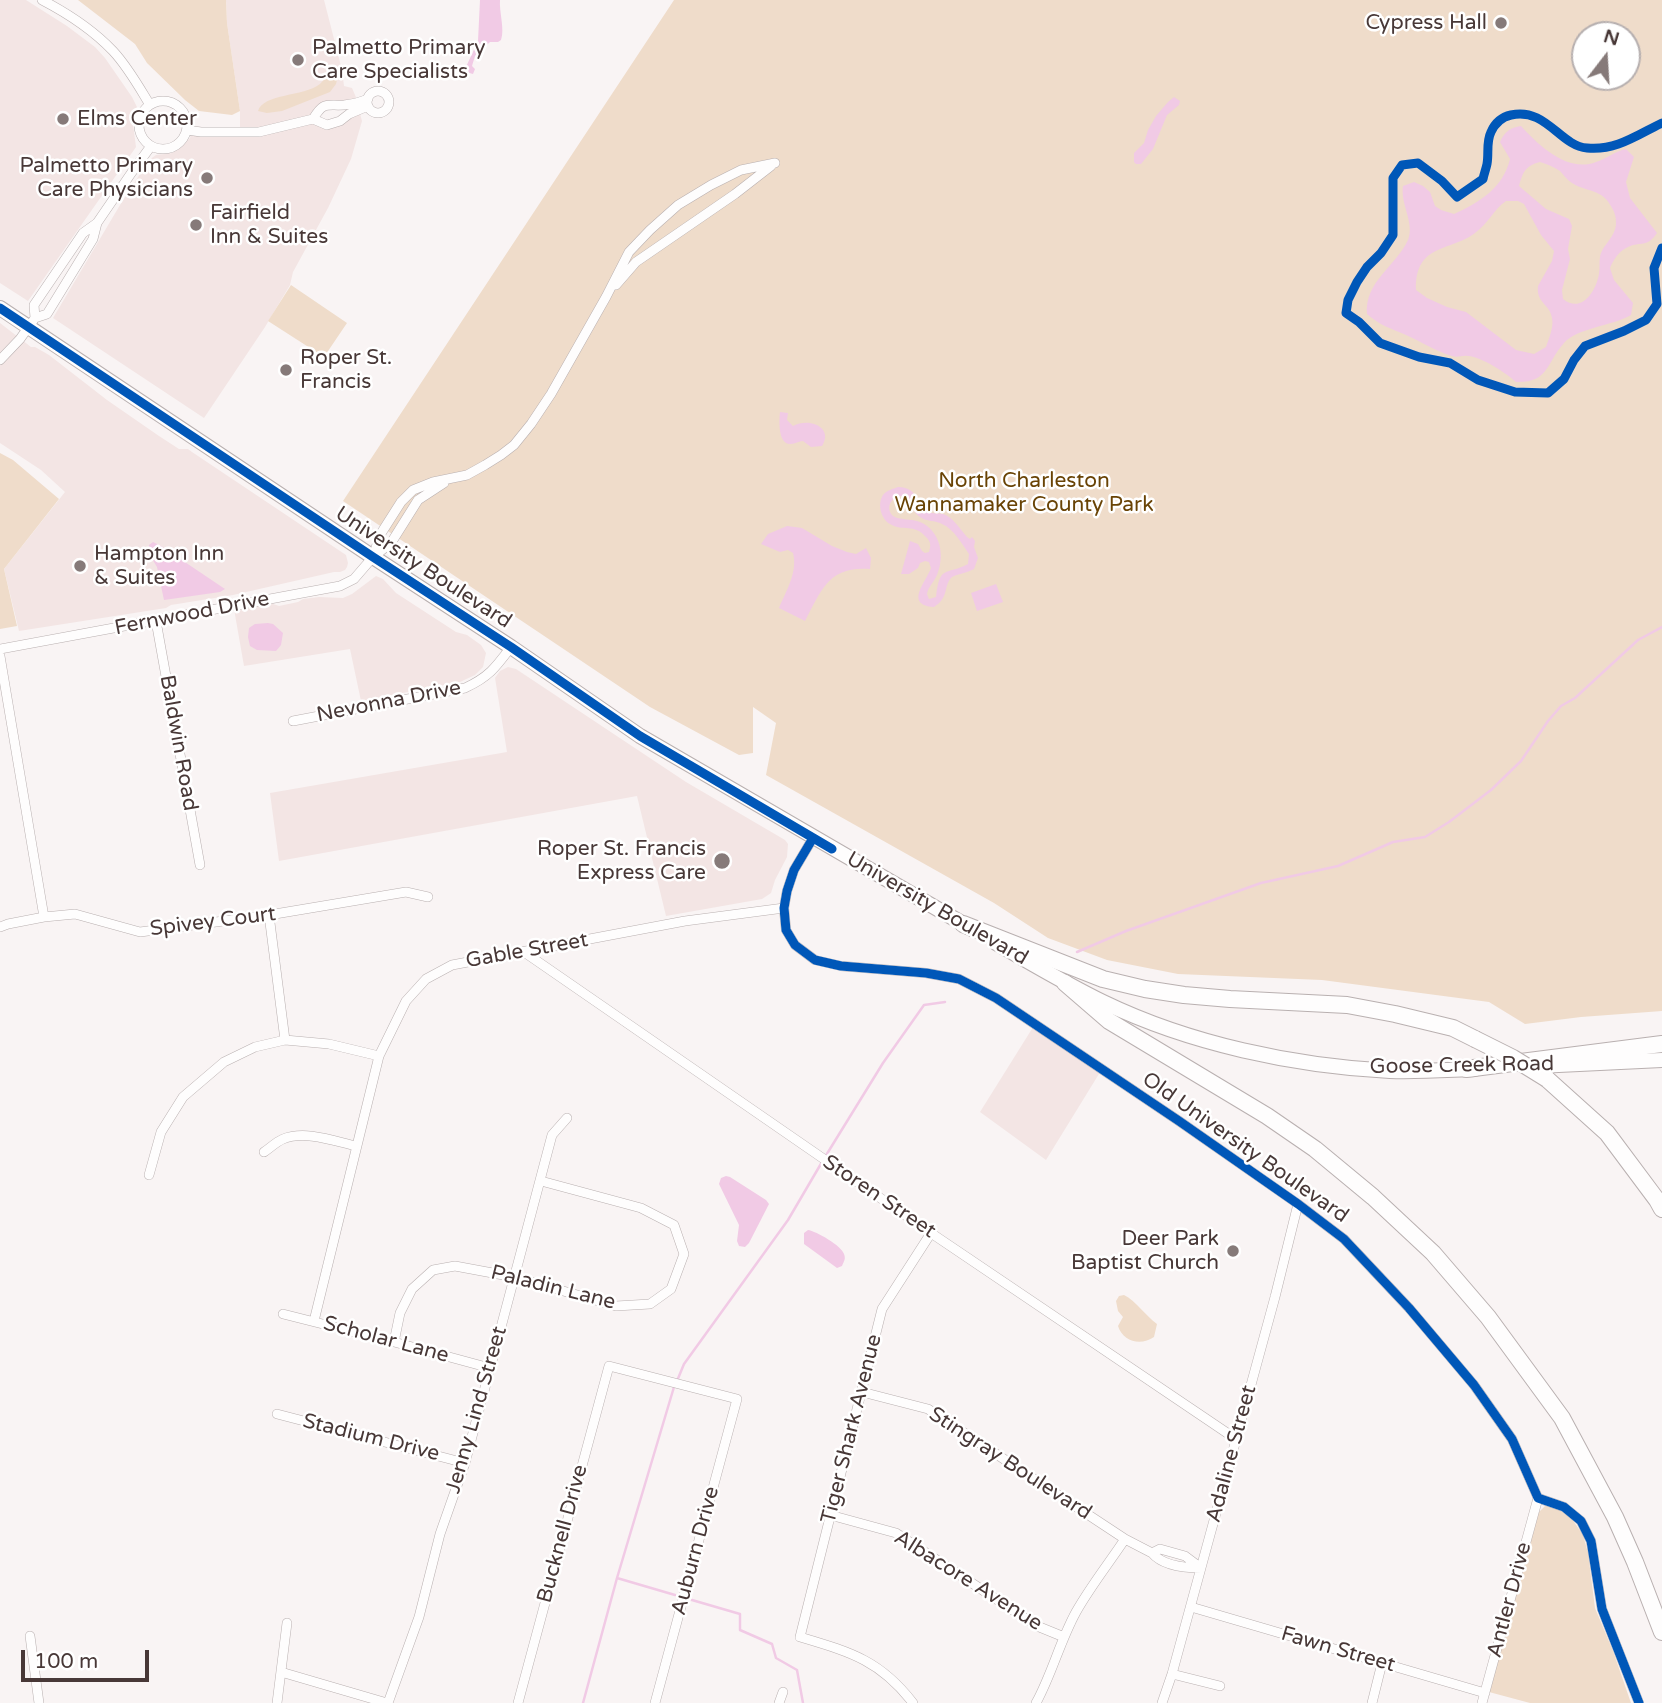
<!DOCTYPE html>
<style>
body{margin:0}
#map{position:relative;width:1662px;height:1703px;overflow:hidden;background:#f9f4f4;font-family:"Varela Round",sans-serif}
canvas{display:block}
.north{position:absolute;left:1571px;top:21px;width:70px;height:70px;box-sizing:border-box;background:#fff;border:2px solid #b6afaf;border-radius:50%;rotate:17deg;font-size:19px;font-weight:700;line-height:28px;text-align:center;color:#483837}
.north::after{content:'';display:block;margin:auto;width:24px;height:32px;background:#867a79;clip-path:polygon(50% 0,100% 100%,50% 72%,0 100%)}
.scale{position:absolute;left:21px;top:1650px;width:128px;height:32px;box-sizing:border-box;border:4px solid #483837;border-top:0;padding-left:9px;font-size:21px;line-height:24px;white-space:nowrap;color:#483837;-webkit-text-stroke:5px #fff;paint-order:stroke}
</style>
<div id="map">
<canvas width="1662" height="1703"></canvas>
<div class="north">N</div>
<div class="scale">100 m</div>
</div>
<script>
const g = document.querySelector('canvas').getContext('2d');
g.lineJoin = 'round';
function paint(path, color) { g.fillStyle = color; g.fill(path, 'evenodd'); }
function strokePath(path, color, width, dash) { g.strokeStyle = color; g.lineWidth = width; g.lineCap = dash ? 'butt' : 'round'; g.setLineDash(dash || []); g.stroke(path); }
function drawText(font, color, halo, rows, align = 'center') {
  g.font = font + ' "Varela Round",sans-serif'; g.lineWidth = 5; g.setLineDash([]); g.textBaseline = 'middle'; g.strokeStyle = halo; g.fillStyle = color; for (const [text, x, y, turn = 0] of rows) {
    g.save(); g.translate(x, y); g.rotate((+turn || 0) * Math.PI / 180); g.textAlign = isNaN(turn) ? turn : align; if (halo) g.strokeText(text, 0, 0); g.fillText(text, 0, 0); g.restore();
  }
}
const built = new Path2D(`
 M0,0H26L67,26L95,47L105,58L132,97L137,107L133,124L136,147L28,301L0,283Z
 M226,0H324L342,70L344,86L352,88L358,102L330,104L313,119L327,125L359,110L362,121L351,159L328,208L293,272L290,285L265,327L204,418L53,318L120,205L149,160L156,155L172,153L181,147L190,138L192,131L240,132V111L227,23Z
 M0,323L31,347H35L49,355L107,400L159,436L179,449H188L192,452L346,555L348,563L347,567L345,570L340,572H334L233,595L171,605L166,608L19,631L4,569L65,492L41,470L0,443Z
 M376,576L383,579L396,593L456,632L467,635L481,645L486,653L483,667L475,675L460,682L361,701L350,649L244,666L234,609L273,604L279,606L298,602L303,599L319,597L343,598L352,594Z
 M508,667L516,669L686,782L785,840L788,844L787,857L775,880L771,893L762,899L666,916L637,796L279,861L270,793L507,752L495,678L500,671Z
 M1035,1024L1102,1069L1046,1160L980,1112Z`);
const green = new Path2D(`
 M78,0H226L227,23L240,111L232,115L199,111L185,100L147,63L135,44Z
 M674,0H1662V1011L1581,1017L1525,1024L1489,1002L1322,980L1178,974L1107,960L1048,938L994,903L766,775L776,723L753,707V753L739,755L650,707L343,501ZM1585,35H1627V77H1585Z
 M331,70L339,72L336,84L330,92L282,111L267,113L258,111C264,93 303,97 320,84C324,80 328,74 331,70Z
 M291,285L347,323L324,357L268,321Z
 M0,453L13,460L59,499L4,569L17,626L0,629Z
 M1124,1295C1136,1301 1145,1315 1157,1324L1154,1337C1141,1346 1123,1342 1118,1326L1123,1317L1118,1311L1116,1301L1119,1296Z
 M1545,1506L1556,1507L1572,1519L1583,1535L1588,1553L1595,1608L1613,1651L1631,1703H1530L1489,1692L1538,1513Z`);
const water = new Path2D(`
 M480,0H500C499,12 505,29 501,40L498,42H490L475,56L472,66L475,69L473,74L466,72L465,69L478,41Z
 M1174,97L1180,101L1179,105L1167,115L1153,149L1141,164H1136L1134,162V153L1144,143L1148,130L1156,116L1168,102Z
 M1521,126C1539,146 1568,173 1596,162C1608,158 1613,152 1626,149L1634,157L1626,182L1630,198L1657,233C1647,248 1641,241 1628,247C1619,251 1613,260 1610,268L1614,280L1633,303L1631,315C1612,326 1577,328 1564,343C1546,363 1549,383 1516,382C1506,373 1482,357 1468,356C1462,355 1458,358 1452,356C1435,351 1422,342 1406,335C1392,329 1379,325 1367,314C1364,282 1397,265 1408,240C1415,223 1400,204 1403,186L1414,182L1423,186L1430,192L1435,206L1441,210L1454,214C1480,202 1503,188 1510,159L1500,142C1505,131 1510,128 1521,126ZM1540,162C1547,164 1554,167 1560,171C1564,175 1567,180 1572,183C1588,193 1602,188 1612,208C1615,213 1616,217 1616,223C1616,237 1602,245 1600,257C1599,263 1600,268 1599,274C1596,291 1582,314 1563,299L1562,290L1570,259L1568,249L1572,226L1569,219L1546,209L1519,186C1523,172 1525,166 1540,162ZM1506,201H1518L1524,204L1541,235L1554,251L1552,261L1538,286C1536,303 1550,304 1552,318C1554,327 1549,338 1546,347L1534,354L1516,350L1466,312L1447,307L1427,298L1416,290C1415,243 1450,252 1475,233C1488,224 1494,209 1506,201Z
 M780,412L788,413L787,420L793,426C809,417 834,427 822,446L811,447L803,441C799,441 795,444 791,444C778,445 779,421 780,412Z
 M898,487C921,488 913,504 926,511C931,514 937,513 943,514C953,517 960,529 967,537L970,539L972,537L975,541L974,547L978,558L974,569C967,573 957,574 952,577C943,585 950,597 934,607C904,605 926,582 931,568L929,562L925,561L920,563L918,568L909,574H901L910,541L918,544L922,551L925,553L929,552C931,545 931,542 926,537C914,523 903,532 890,524C881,519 877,504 883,495C887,490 893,489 898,487ZM901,496C912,500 911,511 920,517C927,522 935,520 942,524C954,529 962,544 969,554L968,564C945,576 940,564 936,597L929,599L927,594C928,587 934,582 937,575C945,556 941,531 920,522C913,519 898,520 893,516C885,508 891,497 901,496Z
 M787,526L802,528L832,546L847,552L856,554L866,548L871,558L870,569C829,566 822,589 805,621L779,608C786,591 798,572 793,553L788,550L780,552L761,544L768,534Z
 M153,542L161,546L225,589L220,592L164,600L157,567L148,552L149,545Z
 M996,584L1003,602L977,611L971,593Z
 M268,623L273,624L283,633L281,645L276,651L257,650L250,646L248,637L249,628L255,624Z
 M726,1176L730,1177L766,1200L769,1204L749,1243L745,1247L739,1246L737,1241L739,1225L719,1184L721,1178Z
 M808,1230C816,1231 842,1246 844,1254C846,1259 844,1261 842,1266L837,1268L804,1244V1233Z`);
const stream = new Path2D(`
 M1077,952L1126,931L1261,883L1338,866L1393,842L1425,837L1449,822L1491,790L1521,761L1548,721L1561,706L1575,698L1638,640L1662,627
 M825,1157L883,1063L924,1005L945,1002
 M677,1381L684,1364L788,1220L822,1162
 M617,1578L675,1595
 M692,1600L740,1614V1630L772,1644L776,1658L797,1670L803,1703
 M583,1703L617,1578L674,1387`);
const minor = new Path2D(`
 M42,0C67,13 93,30 113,51C128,67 139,87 150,105
 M367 102a11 11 0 1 1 22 0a11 11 0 1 1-22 0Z
 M139 125a24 24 0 1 1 48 0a24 24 0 1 1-48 0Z
 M313,119C324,101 326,106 344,105C352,104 361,102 368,99
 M187,130L201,132H259L313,119L327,125L340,121L349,114L368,106
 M616,285L636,262L735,194L771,166
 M35,318L34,305L83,233L97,223
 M0,360L20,339L35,318L47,314L93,239L97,223L132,172L151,146
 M373,557L380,535L401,502L413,490L433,482L467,475L485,465L501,455L514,445L531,424L551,394L606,297L629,252L650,230L678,205L711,185L741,170L775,163
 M156,621L200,865
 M0,649L340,586L354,579L373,557L391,543L418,500L444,483
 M0,656L44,917
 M293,721L465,688C489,677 496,667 511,647
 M813,838L794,870L787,891L784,908L786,930L795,945L815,960L841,966L926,973L959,979L996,998L1179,1121L1298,1204L1344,1239L1409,1308L1474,1385L1512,1439L1538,1498L1564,1507L1581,1521L1591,1541L1602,1609L1639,1703
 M269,915L285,1040
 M0,927L8,924L44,917L75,914L140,932L269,915L406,892L428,897
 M524,952L931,1233L1236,1439
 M264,1152C270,1148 276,1142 283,1139C305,1130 334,1141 356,1146
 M149,1175L161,1132L183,1097L224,1062L255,1047L285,1040L329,1044L379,1056
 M283,1314L394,1342L490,1368
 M314,1321L379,1056L406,1001L426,979L452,965L685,921L784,908
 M394,1342L400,1313L412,1289L433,1270L455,1266L514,1277L616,1306L650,1304L671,1289L684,1254L674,1225L641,1208L541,1181
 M862,1392L928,1409L1125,1539L1152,1553
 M277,1414L465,1463
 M830,1515L896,1533L1037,1626L1064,1637
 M1160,1549L1185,1556L1201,1568C1185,1568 1163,1566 1152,1553Z
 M1191,1607L1485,1693
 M30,1636L39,1703
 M281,1672L387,1703
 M1172,1674L1220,1686
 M277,1703L287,1623
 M388,1703L419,1617L440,1534L465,1463L552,1135L567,1118
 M518,1703L609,1366L737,1399L655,1703
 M779,1703L783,1692
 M913,1703C880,1660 850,1652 800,1637L882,1309L931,1233
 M1036,1703C1052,1674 1060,1641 1076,1612C1090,1587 1109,1563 1125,1539
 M1162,1703L1172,1674L1275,1297L1298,1204
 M1372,1703L1382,1663
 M1482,1703L1538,1498`);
const primary = new Path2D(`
 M0,308L373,557L511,647L640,736L972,929
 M996,943C1031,963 1066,984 1103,1002C1190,1044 1294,1066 1390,1071C1418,1072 1447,1070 1475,1069
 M1538,1066L1662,1060`);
const trunk = new Path2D(`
 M963,924L1103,979L1145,989L1184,995L1230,999L1347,1005L1395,1014L1453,1028L1475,1039
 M1065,983L1109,1021L1267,1116L1315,1149L1373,1197L1433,1253L1488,1317L1562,1418L1615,1517L1635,1562L1662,1632
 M1466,1069L1662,1044
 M1547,1079L1607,1133L1657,1200L1662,1209`);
const trunkBridge = new Path2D(`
 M1475,1039L1513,1058L1547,1079`);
const cycleway = new Path2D(`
 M1662,123C1637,135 1616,151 1587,148C1560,146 1546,107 1511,115C1502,117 1495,123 1491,132C1486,142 1489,153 1487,164C1486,169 1484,174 1483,179L1457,197L1442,181L1418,163L1402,165L1393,178V235L1381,253L1367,267L1357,282L1348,300L1346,313L1359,322L1380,343L1419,357L1450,363L1478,380L1515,392L1548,393L1564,379L1574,360L1585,346L1624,331L1646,320L1657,304L1654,268L1662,248
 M0,308L373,557L511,647L640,736L832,849
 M813,838L794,870L787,891L784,908L786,930L795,945L815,960L841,966L926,973L959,979L996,998L1179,1121L1298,1204L1344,1239L1409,1308L1474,1385L1512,1439L1538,1498L1564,1507L1581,1521L1591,1541L1602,1609L1639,1703`);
const markers = [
 [1501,23,7,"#867a79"],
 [298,60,7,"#867a79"],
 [63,119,7,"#867a79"],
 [207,178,7,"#867a79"],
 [196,225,7,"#867a79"],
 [286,370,7,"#867a79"],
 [80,566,7,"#867a79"],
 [722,861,9,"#867a79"],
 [1233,1251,7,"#867a79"]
];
const poiNames = [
 ["Cypress Hall",1487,23,"right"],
 ["Palmetto Primary",312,48],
 ["Care Specialists",312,72],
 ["Elms Center",77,119],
 ["Palmetto Primary",193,166,"right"],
 ["Care Physicians",193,190,"right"],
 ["Fairfield",210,213],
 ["Inn & Suites",210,237],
 ["Roper St.",300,358],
 ["Francis",300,382],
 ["Hampton Inn",94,554],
 ["& Suites",94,578],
 ["Roper St. Francis",706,849,"right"],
 ["Express Care",706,873,"right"],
 ["Deer Park",1219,1239,"right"],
 ["Baptist Church",1219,1263,"right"]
];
const parkNames = [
 ["North Charleston",1024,481],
 ["Wannamaker County Park",1024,505]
];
const streetNames = [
 ["University Boulevard",423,568,33],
 ["Fernwood Drive",192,614,-11],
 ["Nevonna Drive",389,702,-11],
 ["Baldwin Road",178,743,80],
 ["University Boulevard",937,909,30],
 ["Spivey Court",213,922,-7],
 ["Gable Street",527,951,-10],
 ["Goose Creek Road",1462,1066,-1],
 ["Old University Boulevard",1245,1148,35],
 ["Storen Street",879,1197,34],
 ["Paladin Lane",553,1288,14],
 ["Scholar Lane",386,1340,15],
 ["Jenny Lind Street",477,1410,-74],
 ["Tiger Shark Avenue",852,1429,-76],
 ["Stadium Drive",371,1438,14],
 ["Adaline Street",1232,1454,-75],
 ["Stingray Boulevard",1010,1464,33],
 ["Bucknell Drive",563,1534,-75],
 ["Auburn Drive",696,1551,-75],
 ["Albacore Avenue",968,1581,32],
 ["Antler Drive",1510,1600,-75],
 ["Fawn Street",1338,1650,16]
];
paint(built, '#f3e5e4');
paint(green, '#efdcca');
paint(water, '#f1cae5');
strokePath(stream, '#f1cae5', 2.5);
strokePath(minor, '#b9b0b0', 10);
strokePath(primary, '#b9b0b0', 16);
strokePath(trunk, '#b9b0b0', 18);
strokePath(minor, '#fefdfd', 9);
strokePath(primary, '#fefdfd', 14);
strokePath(trunk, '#fefdfd', 16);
strokePath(trunkBridge, '#b9b0b0', 18, []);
strokePath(trunkBridge, '#fefdfd', 16);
strokePath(cycleway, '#0057b8', 9);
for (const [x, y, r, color] of markers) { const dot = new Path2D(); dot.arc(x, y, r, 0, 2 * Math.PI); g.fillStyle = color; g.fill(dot); strokePath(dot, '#fff', 2.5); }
drawText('21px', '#483837', '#fff', poiNames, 'left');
drawText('21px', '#694305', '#fff', parkNames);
drawText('21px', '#483837', '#fff', streetNames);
</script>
